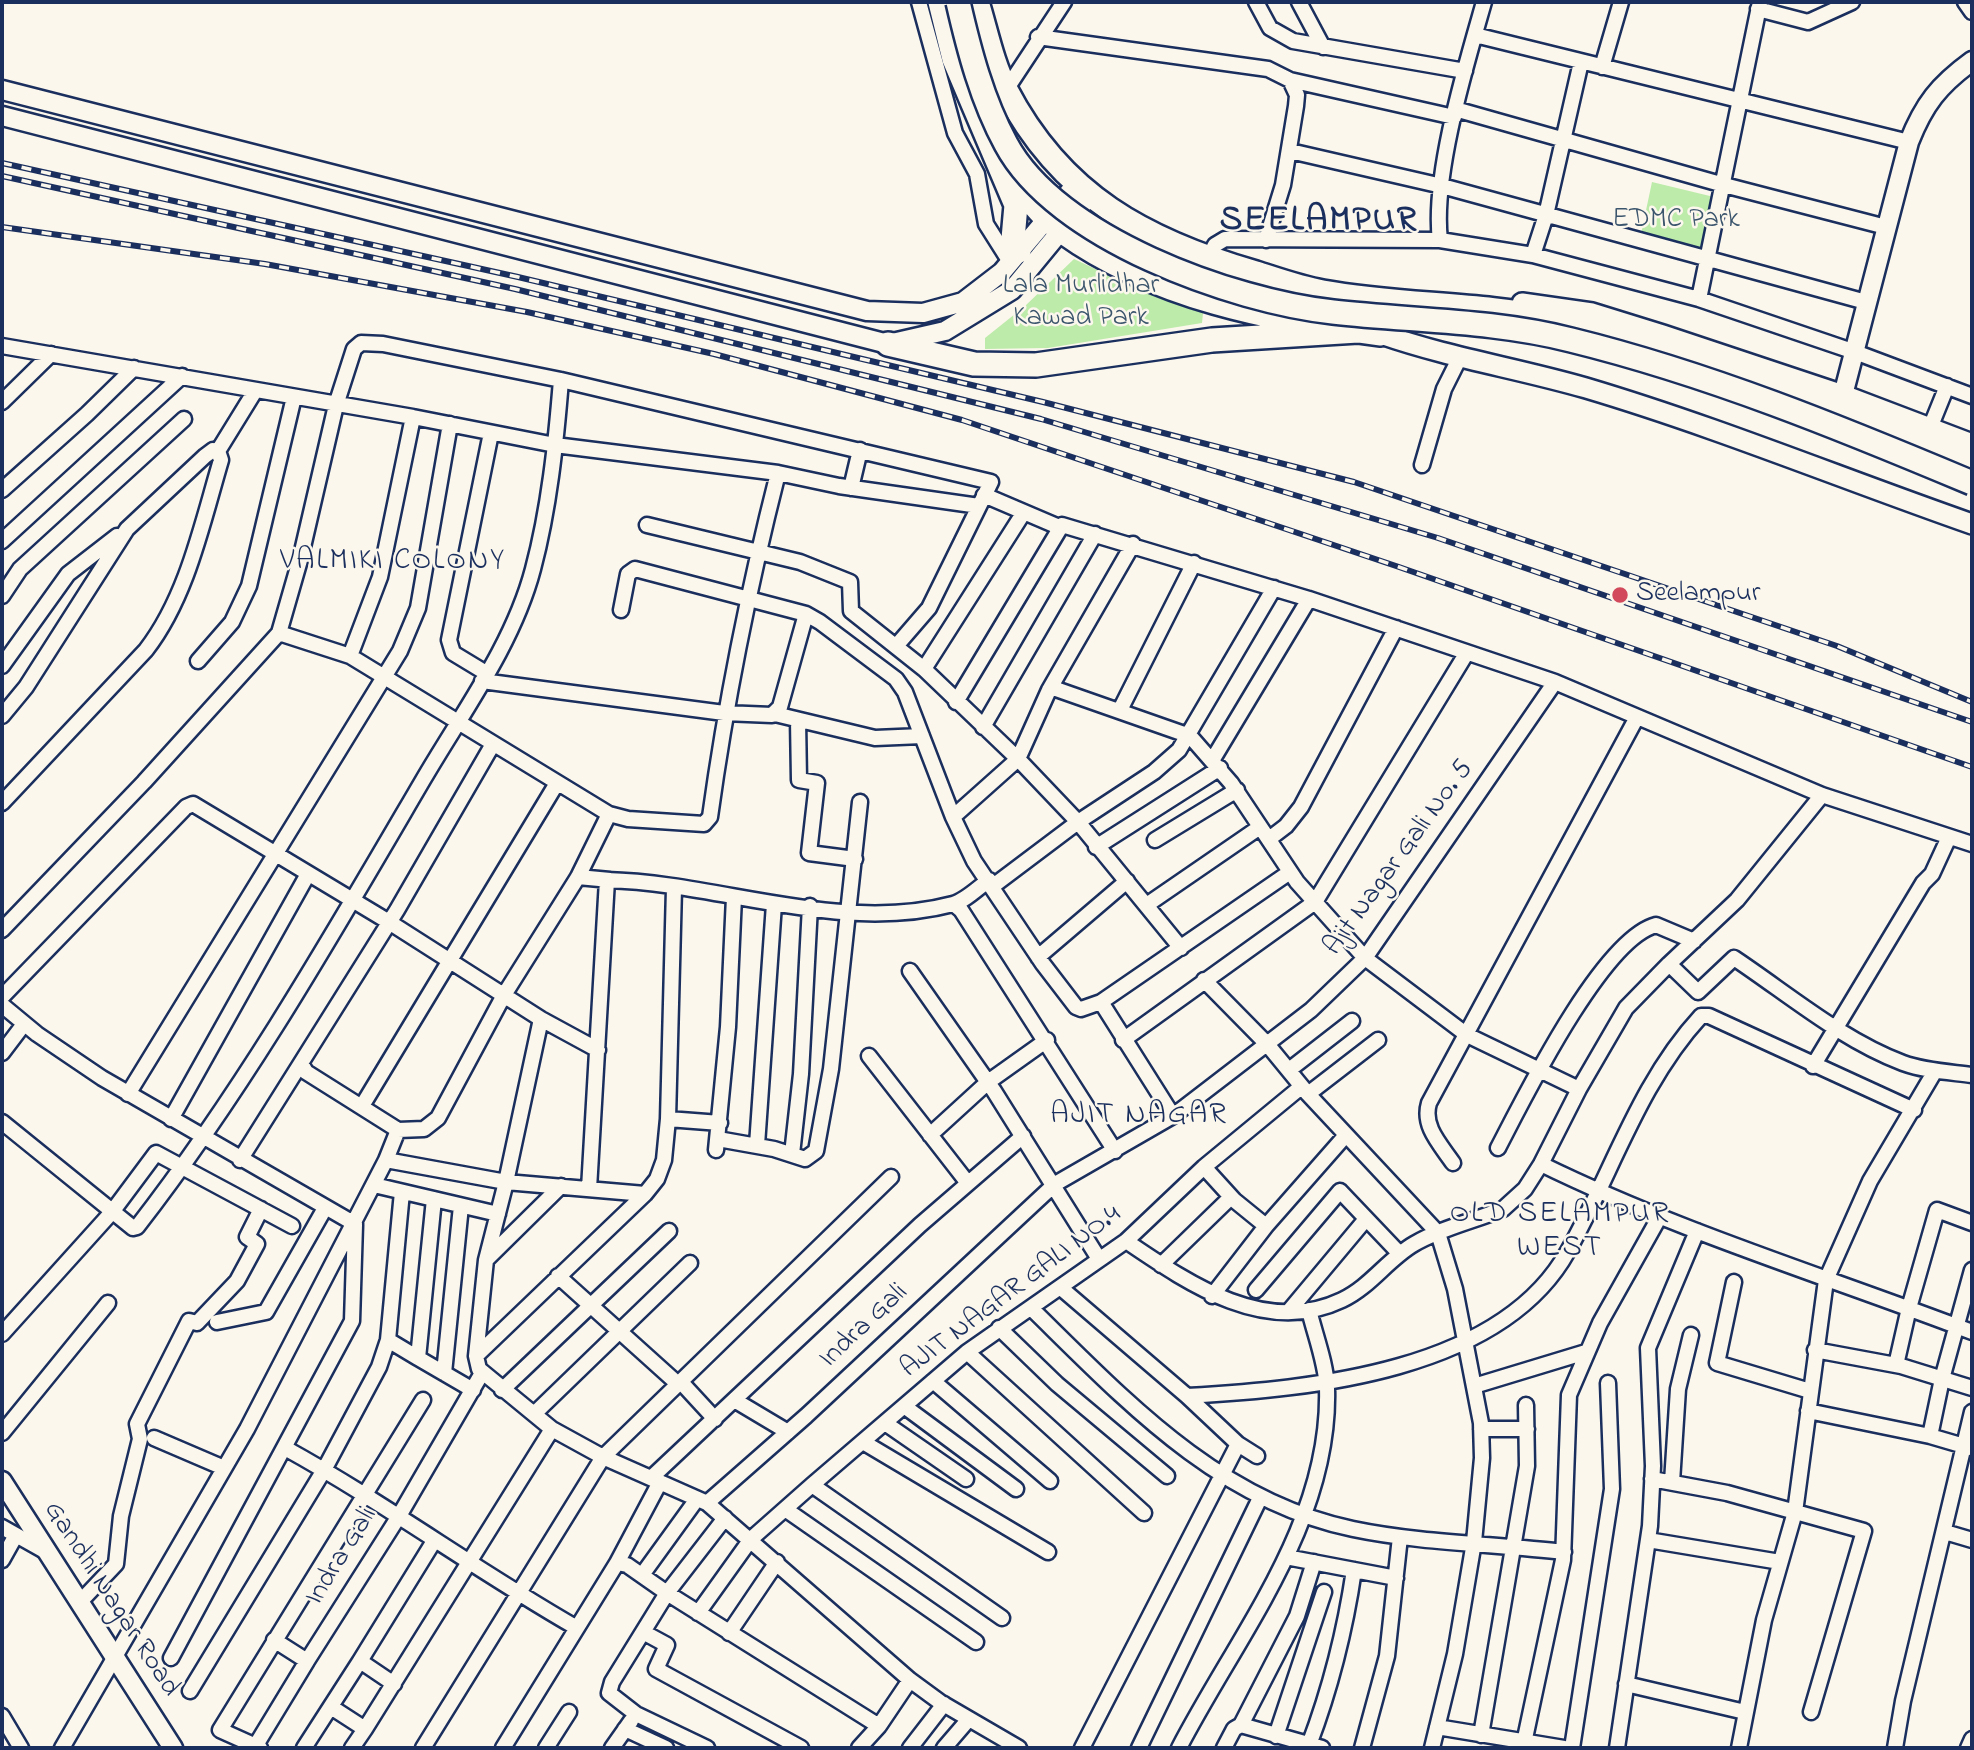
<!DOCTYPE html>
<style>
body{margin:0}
#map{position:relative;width:1974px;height:1750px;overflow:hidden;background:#fbf7ec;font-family:"Indie Flower",sans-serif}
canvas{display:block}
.frame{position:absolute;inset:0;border:4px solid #1b2f5e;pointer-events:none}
</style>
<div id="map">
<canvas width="1974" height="1750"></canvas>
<div class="frame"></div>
</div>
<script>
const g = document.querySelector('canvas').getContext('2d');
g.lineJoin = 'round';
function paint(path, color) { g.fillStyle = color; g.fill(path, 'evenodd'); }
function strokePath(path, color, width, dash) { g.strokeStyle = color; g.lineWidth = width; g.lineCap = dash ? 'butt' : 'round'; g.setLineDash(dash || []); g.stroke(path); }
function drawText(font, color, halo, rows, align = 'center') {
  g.font = font + ' "Indie Flower",sans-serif'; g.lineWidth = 5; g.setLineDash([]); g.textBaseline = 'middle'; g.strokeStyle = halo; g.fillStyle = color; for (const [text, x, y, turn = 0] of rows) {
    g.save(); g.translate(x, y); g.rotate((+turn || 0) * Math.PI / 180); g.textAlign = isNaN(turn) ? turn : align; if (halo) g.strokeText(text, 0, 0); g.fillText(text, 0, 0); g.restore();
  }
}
const green = new Path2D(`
 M1652,182L1714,197L1701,262L1638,248Z
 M1074,259L1136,288L1203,313L1202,323L1048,348L985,349V338L1025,306Z`);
const minor = new Path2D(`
 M919,2L955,133L977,174L986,224L1010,262
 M1256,2L1270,28L1293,41L1465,71
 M1299,2L1323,47
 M1484,2C1466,65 1432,176 1440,240L1533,255L1699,299L1855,352L1972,396
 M1965,2L1972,12
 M1758,9L1808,22L1852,2
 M1475,35L1909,142
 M1038,37L1268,69L1290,80L1454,117
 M1602,67L1621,2
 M1006,90L1064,2
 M1455,109L1724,185L1886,227
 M1290,151L1442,186L1866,302
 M1266,240L1283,185L1296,106L1297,95L1290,80
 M1533,255L1546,215L1581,62
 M1208,259L1215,245L1225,239L1440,240
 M1699,299L1760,2
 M2,346L413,417L555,445L778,473L839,486L979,506
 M2,402L51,354
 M1930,428L1947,386
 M1422,465L1444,389L1459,359
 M851,488L860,450
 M2,490L87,414L134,368
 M984,495L1059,527
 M647,525L800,562L850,582L851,611L924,669L1018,759L1078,822L1181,948
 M2,541L182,376
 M2,596L20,569L184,419
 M621,610L628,574L635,569L806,614L820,622L896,679L905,692L953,817L974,861L1043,964L1076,1007L1081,1009L1101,1002L1173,1116
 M279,633L350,656L609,814L628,819L704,824L710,817C726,701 749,587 778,473
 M350,656L380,577L413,417
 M198,661L232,622L249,586L294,397
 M2,666L68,574L117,536
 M924,669L1024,512
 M486,673L453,653L449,640L491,433
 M482,681L724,713L772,715L780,707L806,614
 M1053,688L1190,736L1231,783L1297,882L1365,958L1467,1035L1579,1089
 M956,702L1062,525L1309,599L1555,682L1822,795L1972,844
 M1120,710L1194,563
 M775,714L875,738L922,736
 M2,716L26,687L127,529L205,456L213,450L218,451
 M798,720L799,780L817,783L809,853L855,859
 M983,727L1095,534
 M493,744L397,910L301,1063L306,1072L398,1130L424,1129L438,1118L504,995L578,877L609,814
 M1213,759L1309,599
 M2,803L146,650C187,597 202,524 221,460L218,451L255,391
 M953,817L1018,759L1049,690L1133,544
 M1269,839L1286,826L1301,807L1396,628
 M1155,840L1237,790
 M1096,847L1220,768
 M578,877L610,880
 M993,886L1078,822L1154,772L1179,750L1274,588
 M674,888L668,1119L664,1160L657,1179L645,1194L476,1356L479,1369L552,1429L603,1457L707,1503L910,1680L940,1702L1019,1748
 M1148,904L1260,827
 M955,905L961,910L1115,1151
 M2,930L144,782L279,633L300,560L336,405L354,349L361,343L383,344L561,380L991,482L929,608L897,645
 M1038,957L1127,881
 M1669,964L1737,900L1822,795
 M910,971L994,1091L1099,1259
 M1204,980L1267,1044L1308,1094L1438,1233L1455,1289L1481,1423L1482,1458L1474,1542L1455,1654L1432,1748
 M2,997L186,807L193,804L389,922L541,1019L598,1050
 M1101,1002L1290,872
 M2,1005L37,1034L102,1078L355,1224
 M1123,1040L1315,902L1466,654
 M2,1053L24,1024
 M869,1056L967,1182
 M1813,1066L1923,883L1932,874L1949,837
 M1289,1070L1352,1021
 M128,1094L400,651L418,608L450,424
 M1308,1094L1378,1040
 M362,1106L557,783
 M171,1119L308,874
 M668,1119L720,1123
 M2,1122L133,1228L137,1227C245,1088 334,932 423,780C462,713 513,645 533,569C549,509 556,443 561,380
 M930,1135L988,1082L1047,1040
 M718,1139L774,1149L805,1159L816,1151L831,1069L860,802
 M757,1145L774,904
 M1498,1148C1524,1098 1602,939 1656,925L1694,941
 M716,1150L728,1027L734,897
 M792,1154L801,1074L810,906
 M240,1160L301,1063
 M386,1160L398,1130
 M1453,1163C1440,1144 1422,1126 1429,1103L1637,717
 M1541,1164C1680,1232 1828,1277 1972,1332
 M1204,1167L1234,1200L1266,1226
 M374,1185L498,1214
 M589,1189L607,880C721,883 840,934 953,904C965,901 979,887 989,880
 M434,1199L418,1358L473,1390
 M1126,1241C1188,1283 1265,1337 1342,1300C1370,1287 1388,1259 1414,1244C1441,1228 1474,1221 1503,1209L1525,1189L1541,1164L1579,1089L1626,1008L1669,964L1698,992L1734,958C1788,994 1842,1040 1903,1063C1925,1071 1949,1072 1972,1075
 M487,1259L561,1186
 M1161,1265L1231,1197
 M558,1276L678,1384
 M1734,1282L1717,1363L1810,1391
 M1061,1288L1187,1396L1238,1444L1257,1456
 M1256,1290L1340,1191L1399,1253
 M1212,1296L1266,1226L1346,1135
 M1031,1308C1126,1401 1218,1501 1353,1529C1420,1543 1495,1544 1564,1552
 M1289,1311L1366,1219
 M217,1322L266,1312L325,1208
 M999,1328L1057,1384L1167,1476
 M2,1334L112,1212L156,1153L292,1226
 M388,1340L418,1358
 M1815,1350L1901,1366L1972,1388
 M967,1352L1144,1513
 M476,1356L486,1260L506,1182L541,1019
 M1896,1365L1909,1308L1937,1210L1972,1223
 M444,1373L461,1206
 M680,1381L715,1419
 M933,1381L1050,1481
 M1474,1386L1586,1352
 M502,1390L669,1231
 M1187,1396C1310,1389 1501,1372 1568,1251C1612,1173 1639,1083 1701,1016H1709L1914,1110
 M736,1401L788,1432
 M904,1406L1016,1489
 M1808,1411L1930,1436L1971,1448
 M534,1414L690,1263
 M885,1423L966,1479
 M1481,1429H1527
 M2,1433L108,1303
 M1930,1436L1942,1379L1972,1270
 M154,1438L224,1468
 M863,1442L1048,1552
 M285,1448C385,1503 477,1571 577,1628
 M651,1478L920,1225L1023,1136
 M1652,1479L1727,1493L1864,1531L1811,1712
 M1672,1482L1678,1389L1691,1335
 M812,1485L1002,1618
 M707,1503L806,1416L1055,1184L1173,1116L1311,1010L1365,958L1555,682
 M785,1509L976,1642
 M2,1527L48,1553
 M1945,1532L1972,1540
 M1648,1540L1780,1562
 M1286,1557L1396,1578
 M2,1560L16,1535
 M617,1563L660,1482
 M642,1575L697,1499
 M80,1602L116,1564L121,1516L140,1439L137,1424L189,1321L197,1323L237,1281L257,1244L247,1237L261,1209
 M698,1613L751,1539L812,1485L967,1352L1126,1241L1204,1167L1301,1087
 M643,1632L667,1645L656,1669L801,1748
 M729,1633L777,1562
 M274,1640L307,1661L399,1516L482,1373
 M171,1658L352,1321L355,1225
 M394,1684L360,1661L434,1541
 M1626,1684L1745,1712
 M190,1691L324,1470L379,1367L388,1340L402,1192
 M331,1707L365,1729L552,1429
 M2,1716L21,1748
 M1241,1725L1322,1748
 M1437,1727L1564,1748
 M625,1729L666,1748
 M1481,1735L1527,1466L1526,1405
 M1276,1736L1324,1592
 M1524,1743L1563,1560L1569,1395L1600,1323L1660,1216
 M256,1745L307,1661
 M1309,1745C1331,1687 1345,1631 1354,1570
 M62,1748L247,1429L386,1160L506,1182L645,1194
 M260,1748L220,1730L423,1400
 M304,1748L360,1661
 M352,1748L365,1729
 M423,1748L603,1457L891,1177
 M503,1748L617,1563L627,1565L667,1593L879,1726L910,1680
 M546,1748L569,1712
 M612,1748L631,1721
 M707,1748L636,1714L609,1693L612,1682L667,1593L725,1518
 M859,1748L879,1726
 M910,1748L944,1704
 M944,1748L969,1719
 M1082,1748L1238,1444
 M1139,1748L1260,1498
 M1179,1748C1238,1634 1331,1523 1327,1388C1326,1363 1315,1335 1309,1310
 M1224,1748L1234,1729L1241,1725L1297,1616L1314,1562
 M1362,1748L1387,1656L1400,1537
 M1572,1748L1612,1489L1608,1383
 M1617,1748L1650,1526L1653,1466L1648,1348L1697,1231
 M1739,1748L1764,1620L1795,1512L1826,1280L1870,1181L1935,1071
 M1895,1748L1903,1701L1972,1412
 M1968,1748L1972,1739`);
const tertiary = new Path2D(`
 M2,90L867,311L923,313L963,302L1002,272L1077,183
 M2,116L888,344L945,331L1012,290L1091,194
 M1843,395L1909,142C1924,104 1939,85 1972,61
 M2,1481L173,1748`);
const secondary = new Path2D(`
 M1522,303L1592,313L1663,335L1843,395L1972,444
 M1381,334C1450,358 1517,368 1586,388C1717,427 1843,479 1972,524`);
const trunk = new Path2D(`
 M940,2L954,59L1016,205L1013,239L1019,251
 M977,2C986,31 992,63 1006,90C1061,196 1145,241 1256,273C1278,280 1300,288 1323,292C1400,306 1478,303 1554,319C1698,349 1835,410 1972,463
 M997,156C1017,183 1036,213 1063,232C1155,298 1271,320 1381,334
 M888,344L974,364L1036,365L1212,340L1358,331`);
const rail = new Path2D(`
 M2,163L518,277L1043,402L1354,482L1837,646L1972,702
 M2,176L515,289L1041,419L1438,538L1972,722
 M2,227L265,264L527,312L714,354L962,420L1399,567L1972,767`);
const trunkBridge = new Path2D(`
 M958,2C969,50 982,100 1006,144C1056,238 1232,301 1333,312C1412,321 1493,320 1571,340C1709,374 1841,428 1972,483`);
const markers = [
 [1620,595,9,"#d1495b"]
];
const parkNames = [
 ["EDMC Park",1676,221],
 ["Lala Murlidhar",1081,287],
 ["Kawad Park",1081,319]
];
const poiNames = [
 ["Seelampur",1636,595]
];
const streetNames = [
 ["Ajit Nagar Gali No. 5",1400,859,-54],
 ["AJIT NAGAR GALI NO.4",1012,1293,-37],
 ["Indra Gali",865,1327,-43],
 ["Indra Gali",343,1557,-58],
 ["Gandhi Nagar Road",110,1600,57]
];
const neighbourhoodNames = [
 ["VALMIKI COLONY",393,563],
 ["AJIT NAGAR",1139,1117],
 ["OLD SELAMPUR",1560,1216],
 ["WEST",1560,1250]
];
const districtNames = [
 ["SEELAMPUR",1319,223]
];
paint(green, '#bdebaa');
strokePath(minor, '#1b2f5e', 19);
strokePath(tertiary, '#1b2f5e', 23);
strokePath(secondary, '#1b2f5e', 24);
strokePath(trunk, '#1b2f5e', 28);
strokePath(minor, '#fbf7ec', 14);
strokePath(tertiary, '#fbf7ec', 18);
strokePath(secondary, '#fbf7ec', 19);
strokePath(trunk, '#fbf7ec', 23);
strokePath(rail, '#1b2f5e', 6);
strokePath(rail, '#fbf7ec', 3.5, [10]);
strokePath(trunkBridge, '#1b2f5e', 28, []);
strokePath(trunkBridge, '#fbf7ec', 23);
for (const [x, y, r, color] of markers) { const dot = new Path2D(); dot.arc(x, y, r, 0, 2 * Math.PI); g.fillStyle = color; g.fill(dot); strokePath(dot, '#fbf7ec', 2.5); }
drawText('28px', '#3b556d', '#fbf7ec', parkNames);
drawText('28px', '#1b2f5e', '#fbf7ec', poiNames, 'left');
drawText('28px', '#1b2f5e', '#fbf7ec', streetNames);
g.letterSpacing = '2px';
drawText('30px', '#1b2f5e', '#fbf7ec', neighbourhoodNames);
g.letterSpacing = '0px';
g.letterSpacing = '2px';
drawText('bold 35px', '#1b2f5e', '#fbf7ec', districtNames);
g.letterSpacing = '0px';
</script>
